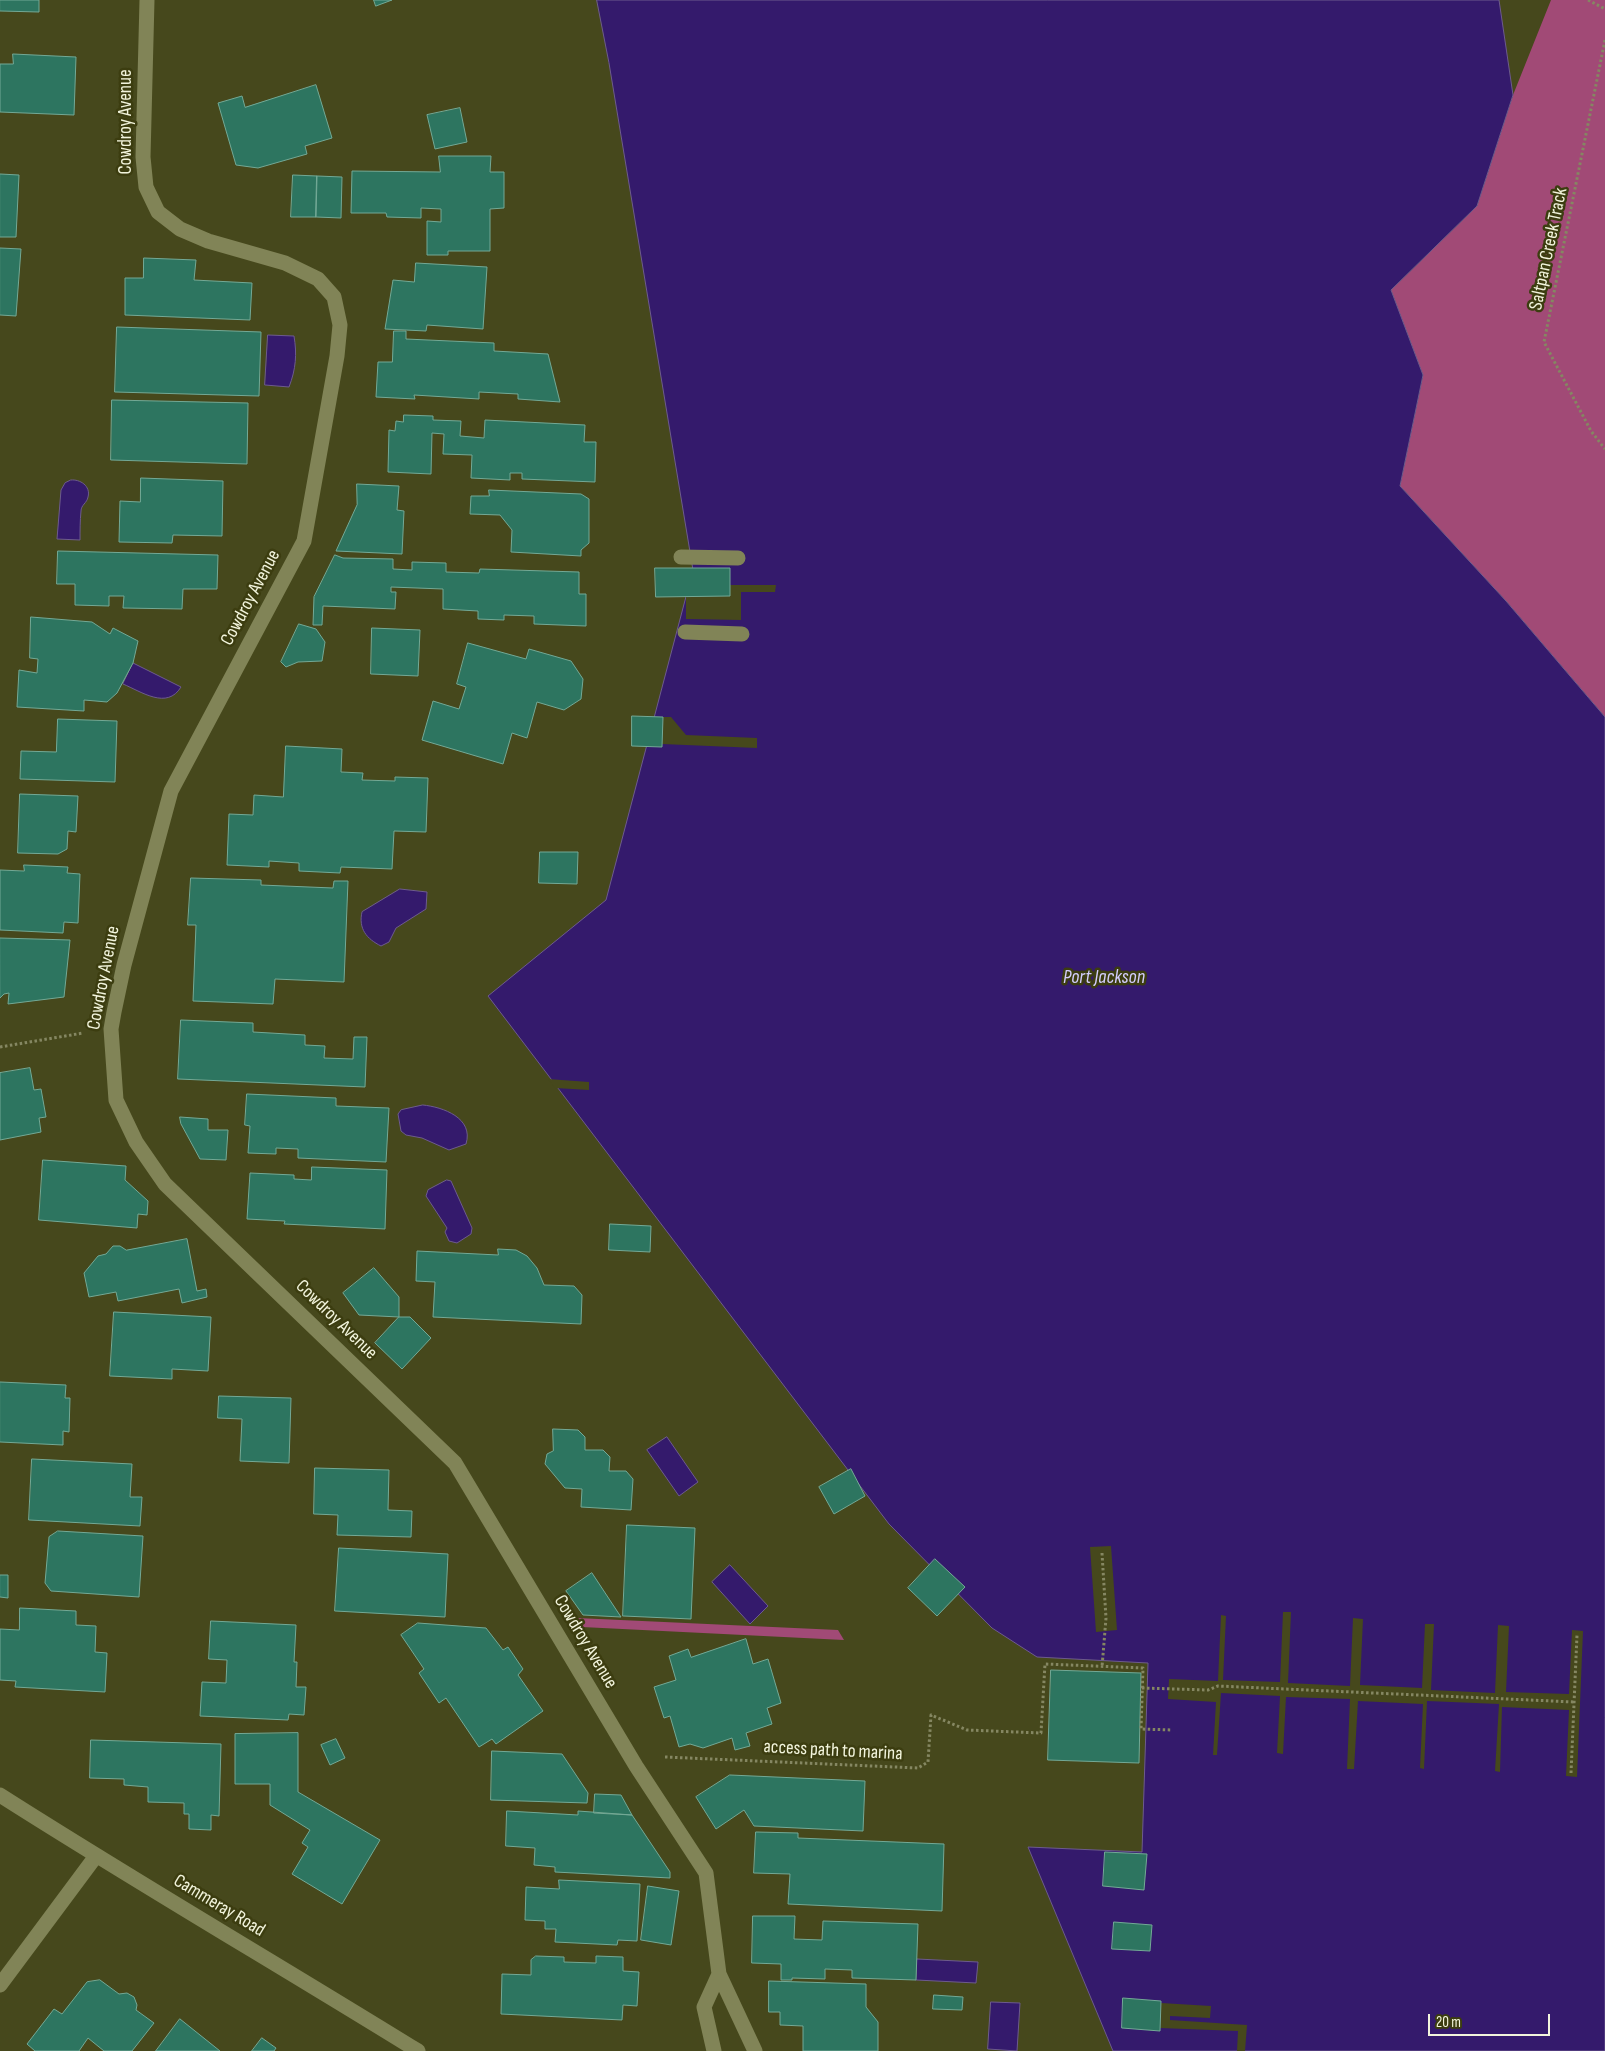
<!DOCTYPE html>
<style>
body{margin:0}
#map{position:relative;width:1605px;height:2051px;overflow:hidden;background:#46481c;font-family:"Sofia Sans Condensed",sans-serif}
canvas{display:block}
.scale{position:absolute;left:1428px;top:2014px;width:122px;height:22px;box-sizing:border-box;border:2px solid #f2f4dc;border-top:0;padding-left:6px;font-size:15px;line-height:18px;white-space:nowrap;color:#f2f4dc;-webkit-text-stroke:4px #3c3d10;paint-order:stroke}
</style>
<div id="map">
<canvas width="1605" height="2051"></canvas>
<div class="scale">20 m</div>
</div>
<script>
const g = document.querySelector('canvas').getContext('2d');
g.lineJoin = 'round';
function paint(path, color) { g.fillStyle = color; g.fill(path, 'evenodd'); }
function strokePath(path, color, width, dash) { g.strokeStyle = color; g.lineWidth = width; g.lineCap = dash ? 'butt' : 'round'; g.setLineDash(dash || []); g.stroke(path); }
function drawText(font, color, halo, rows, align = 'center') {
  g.font = font + ' "Sofia Sans Condensed",sans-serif'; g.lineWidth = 5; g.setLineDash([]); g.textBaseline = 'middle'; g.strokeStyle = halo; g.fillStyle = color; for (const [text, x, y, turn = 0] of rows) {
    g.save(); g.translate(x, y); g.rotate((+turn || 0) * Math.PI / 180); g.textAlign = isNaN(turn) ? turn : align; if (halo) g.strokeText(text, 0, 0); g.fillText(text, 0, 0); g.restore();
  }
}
const green = new Path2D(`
 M1551,0H1605V717L1506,601L1400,486L1423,375L1391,290L1477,206L1513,95Z
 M577,1618L838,1630L844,1640L582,1627Z`);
const water = new Path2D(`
 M597,0H1499L1513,95L1477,206L1391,290L1423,375L1400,486L1506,601L1605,717V2051H1113L1028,1847L1142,1852L1148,1663L1037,1657L992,1628L889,1524L488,996L606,900L693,570L609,63Z
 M268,335L294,336C297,354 296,369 289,387L265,385Z
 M71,480C80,479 91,486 88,497C87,503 81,505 81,511C80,521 80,531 80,540L57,539L61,490L65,483Z
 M133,663L181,687C167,710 142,692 123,684Z
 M400,889L427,892L426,909L396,928L389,942L381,946C367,939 358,929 362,912Z
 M423,1105C443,1107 474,1118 466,1144L449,1150L422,1138L406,1135L401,1131L398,1114L401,1110Z
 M447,1180L451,1181L472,1228L471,1234L457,1243L449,1241L445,1232L447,1228L426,1196L428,1190Z
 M667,1437L698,1482L679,1496L647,1450Z
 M730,1565L768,1606L750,1624L712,1582Z
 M917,1959L978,1962L976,1983L916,1980Z
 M991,2002L1020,2003L1017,2051L988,2049Z`);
const pier = new Path2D(`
 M730,585H776L775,592H741V620L686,619V596H730Z
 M663,717H671L686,735L757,738V748L662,744Z
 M548,1079L589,1082V1090L555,1088Z
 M1111,1546L1117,1630L1096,1632L1090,1547Z
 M1283,1612H1291L1288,1683L1350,1686L1353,1618L1363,1619L1360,1685L1422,1688L1425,1624H1434L1431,1690L1495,1693L1498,1625L1509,1626L1506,1692L1569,1694L1572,1630L1583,1631L1577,1777L1566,1776L1569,1710L1502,1707L1500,1772L1495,1771L1499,1704L1427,1701L1424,1769L1420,1768L1423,1704L1358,1701L1354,1769H1347L1350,1699L1286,1697L1283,1754L1277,1753L1280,1696L1221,1693L1217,1755H1213L1216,1702L1168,1699L1169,1679L1218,1681L1221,1615L1226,1616L1223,1680L1280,1682Z
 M1161,2003L1211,2006L1210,2018L1170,2016V2020L1247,2025L1245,2051H1237L1238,2031L1160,2028Z`);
const building = new Path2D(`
 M0,0H39V12L0,11Z
 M374,0H392L376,6Z
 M13,54L76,57L74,115L0,112V64H13Z
 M316,85L332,138L305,146L307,154L258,168L236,165L218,103L242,96L245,107Z
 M460,108L467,142L435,149L427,115Z
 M439,156H491L490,172H504V208L490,209V251H448V255H427V221L441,222V209L421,208V218L387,217L386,213H351L352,171L440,172Z
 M0,174L19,175L16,237H0Z
 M293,175L317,176L316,217H291Z
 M317,176L342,177L341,218L316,217Z
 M0,248L21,249L16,316L0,315Z
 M144,258L196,260L194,280L252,283L250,320L125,315V278H143Z
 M416,263L487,267L483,329L427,325L426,331L385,329L393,280L414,282Z
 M117,327L261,332L259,396L115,392Z
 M394,331H406V339L494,343V351L548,354L560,402L518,399V394L479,392V399L414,395L415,399L376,397L378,362H392Z
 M112,400L248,403L247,464L111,460Z
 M404,415L433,416V420L461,421L460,436L484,438L485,420L585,425L584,442H596L595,482L522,479V473H510V480L471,478L472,455L443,454L444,434L432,433L431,474L388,472L389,430L395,431L396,421L403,422Z
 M141,478L223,481L222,536L173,535L172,543L119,542L120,501L140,502Z
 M357,484L399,486L397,510L404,511L402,554L336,551L357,505Z
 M489,490L581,494L589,499V543L581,550V556L511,552L512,530L500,515L470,514L471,496H489Z
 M58,551L218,555L217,589H183L182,609L123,608L124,596H109V606L75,605V584H57Z
 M335,555L343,558L393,559V569L412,570V562L446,563V572L479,573L480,569L579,572V594H586V626L534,624V616L504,615V620L478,619V611L443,609V589L391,587V592H396L395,609L323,606L322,625H313L314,597Z
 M655,568H730V596L656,597Z
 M31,617L92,622L110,634L113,628L138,641L133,663L117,693L107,702L84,700V711L17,707L19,670L37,673L38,659L30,658Z
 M299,624L316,629L325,642L322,661L298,662L286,667L281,662Z
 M372,628L420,630L418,676L371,674Z
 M468,643L526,659L529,649L571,661L583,679L581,699L564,710L537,702L527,738L512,733L503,764L422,740L433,701L459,709L466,687L457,684Z
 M632,716L663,717L662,747L632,746Z
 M58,719L117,721L115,782L20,779L21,751L56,752Z
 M286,746L342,749L341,772L363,773L362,780L395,781V777L428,778L426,832L394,831L392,869L341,867L340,873L299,871V863L269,861V867L227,865L229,814L253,815L254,795L283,797Z
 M20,794L78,796L76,832L68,831L67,849L58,854L18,853Z
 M540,852H578L577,884L539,883Z
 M24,865L68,867L67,873L80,874L78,923L64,922L63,933L0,930V870L24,871Z
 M191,878L261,880V885L333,888L334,881H348L344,982L275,979L273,1004L193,1001L196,925H188Z
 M0,938L70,940L64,997L8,1004L9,993L4,994L0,998Z
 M181,1020L253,1023V1032L305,1035V1045L325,1046L324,1058L353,1059L354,1037H367L365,1087L178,1079Z
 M30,1068L34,1090L41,1089L46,1117L39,1118L41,1132L0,1140V1073Z
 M247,1094L336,1098V1106L389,1108L386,1162L298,1158V1149L276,1148V1154L248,1153L250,1126L245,1125Z
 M180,1117L208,1119V1130H228L226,1160L200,1159L181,1124Z
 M43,1160L126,1166L125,1180L148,1201L147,1215L138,1214L137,1228L39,1220Z
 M312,1167L387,1170L385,1229L284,1224L285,1221L247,1219L250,1173L294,1175V1179L311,1180Z
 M610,1224L651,1226L650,1252L609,1250Z
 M187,1239L197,1291L206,1289L207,1297L182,1303L179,1289L118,1301L116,1292L89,1297L84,1273L98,1256L106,1254L113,1246H120L126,1250Z
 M498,1249L516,1250L527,1256L537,1268L544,1285L574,1286L582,1295L581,1324L433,1317L435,1282L416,1281L417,1251L498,1255Z
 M374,1268L399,1297V1317L359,1315L343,1293Z
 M114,1312L211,1317L208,1371L172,1369V1379L110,1376Z
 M399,1317H410L431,1338L402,1369L375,1343Z
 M0,1382L66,1385L65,1398H70L69,1432L63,1431V1445L0,1442Z
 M219,1396L291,1398L289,1463L240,1461L242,1419L218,1418Z
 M553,1429L578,1430L585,1437V1450H603L610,1457L609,1471H626L633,1479L631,1510L581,1507L582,1489L565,1488L545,1464L547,1454L553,1451Z
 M32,1459L132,1464L130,1497H142L140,1526L29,1520Z
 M315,1468L389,1470L388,1510L412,1511L411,1537L337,1535L338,1515L314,1514Z
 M851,1469L865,1496L834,1514L819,1487Z
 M627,1525L695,1528L691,1619L623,1616Z
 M58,1531L143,1536L139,1597L51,1591L45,1583L49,1537Z
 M339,1548L448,1554L445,1617L335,1611Z
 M935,1559L965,1587L937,1616L908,1588Z
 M592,1573L621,1617L583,1615L566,1591Z
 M0,1575H8V1598L0,1597Z
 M20,1608L76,1611V1625L96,1626L95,1652L107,1653L105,1692L15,1687L16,1681L0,1680V1629L19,1630Z
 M211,1621L296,1625L294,1662H297L296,1687H306L304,1715L289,1714L288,1720L200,1716L202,1682L226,1683L227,1660L209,1659Z
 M418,1623L486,1628L503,1650L508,1647L523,1669L518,1675L543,1711L496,1744L492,1739L479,1747L446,1698L439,1703L419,1673L424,1669L401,1635Z
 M746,1639L753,1664L768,1659L781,1703L767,1708L772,1724L746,1733L750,1746L735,1750L732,1738L703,1748L690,1744L679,1747L670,1716L664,1718L654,1687L676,1680L669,1656L688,1649L691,1657Z
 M1051,1670L1141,1673L1139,1763L1048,1760Z
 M298,1733V1792L380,1840L342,1904L292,1874L308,1847L302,1843L310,1830L270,1805V1784H235V1734Z
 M336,1739L345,1758L330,1765L321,1745Z
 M91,1740L221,1744L219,1816L211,1815V1830L189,1829V1814H184V1803L148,1802V1787L124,1785V1779L90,1778Z
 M492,1751L562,1754L588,1793L587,1803L491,1800Z
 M730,1775L865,1781L863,1831L754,1826L744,1810L716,1829L696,1797Z
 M595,1794L621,1795L632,1815L594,1813Z
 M507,1811L578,1815V1811L632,1815L670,1872V1878L555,1872V1867L534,1865L535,1848L506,1846Z
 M756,1832L798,1833V1838L944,1844L942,1911L788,1904L790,1874L754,1873Z
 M1105,1852L1147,1854L1144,1890L1103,1886Z
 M559,1880L640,1884L637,1941L618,1940L617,1945L555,1942L556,1929H545V1921L525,1920L526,1887L559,1889Z
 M648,1886L679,1891L671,1945L641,1940Z
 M753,1916H795L794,1939L822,1940L823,1921L918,1924L916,1980L852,1978V1970L825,1969V1979L792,1978V1980H781V1964L752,1963Z
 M1114,1922L1152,1925L1150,1951L1112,1949Z
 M536,1956L564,1957V1962L596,1963V1956L623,1957V1971L639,1972L637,2006L623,2005L622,2020L501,2014L502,1974L531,1975V1960Z
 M100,1980L119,1994L127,1993L134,1997L137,2005L136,2010L154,2023L132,2051H104L88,2038L79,2051H35L27,2044L54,2009L62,2014L87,1982Z
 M769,1981L866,1984V2007L878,2022V2051H803V2026L780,2025V2012H769Z
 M934,1995L963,1997L962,2010L933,2009Z
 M1123,1998L1161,2001L1160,2031L1122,2028Z
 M180,2019L220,2051H156Z
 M262,2038L276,2048L274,2051H252Z`);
const path = new Path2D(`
 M1588,0L1605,9
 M1605,40L1544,342L1591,431L1605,449
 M0,1047L83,1033
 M1102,1553L1106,1618L1102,1667
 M1142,1688L1208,1690L1218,1686L1574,1702
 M665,1757L918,1768L928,1762L931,1715L967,1730L1041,1733L1045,1664L1143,1668L1141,1729L1172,1730
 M1571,1773L1577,1635`);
const service = new Path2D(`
 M681,557L738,558
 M685,632L742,634`);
const minor = new Path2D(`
 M147,0L143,157L146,187L158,212L180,229L208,241L285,263L318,279L334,297L340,325L337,356L304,541L171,791L124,965L114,1012L111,1029L116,1100L136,1142L165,1184L455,1463L636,1766L706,1873L719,1974L755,2051
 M0,1795C138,1883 279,1965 418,2051
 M0,1985L96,1856
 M714,2051L704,2007L719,1974`);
const streetNames = [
 ["Cowdroy Avenue",126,122,-90],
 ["Saltpan Creek Track",1549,249,-78],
 ["Cowdroy Avenue",251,598,-62],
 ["Cowdroy Avenue",104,978,-79],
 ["Cowdroy Avenue",336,1320,44],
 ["Cowdroy Avenue",585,1642,59],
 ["access path to marina",833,1751,3],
 ["Cammeray Road",219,1906,31]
];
const waterNames = [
 ["Port Jackson",1104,978]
];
paint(green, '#a14a76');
paint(water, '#341a6c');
strokePath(water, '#6d5b8e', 1);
paint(pier, '#46481c');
paint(building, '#2d7560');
strokePath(building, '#73a996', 1);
strokePath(path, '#858762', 3, [2.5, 2.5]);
strokePath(service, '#818457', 15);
strokePath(minor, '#818457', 15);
drawText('19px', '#f2f4dc', '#3c3d10', streetNames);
drawText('italic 20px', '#d4cefe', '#3c3d10', waterNames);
</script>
